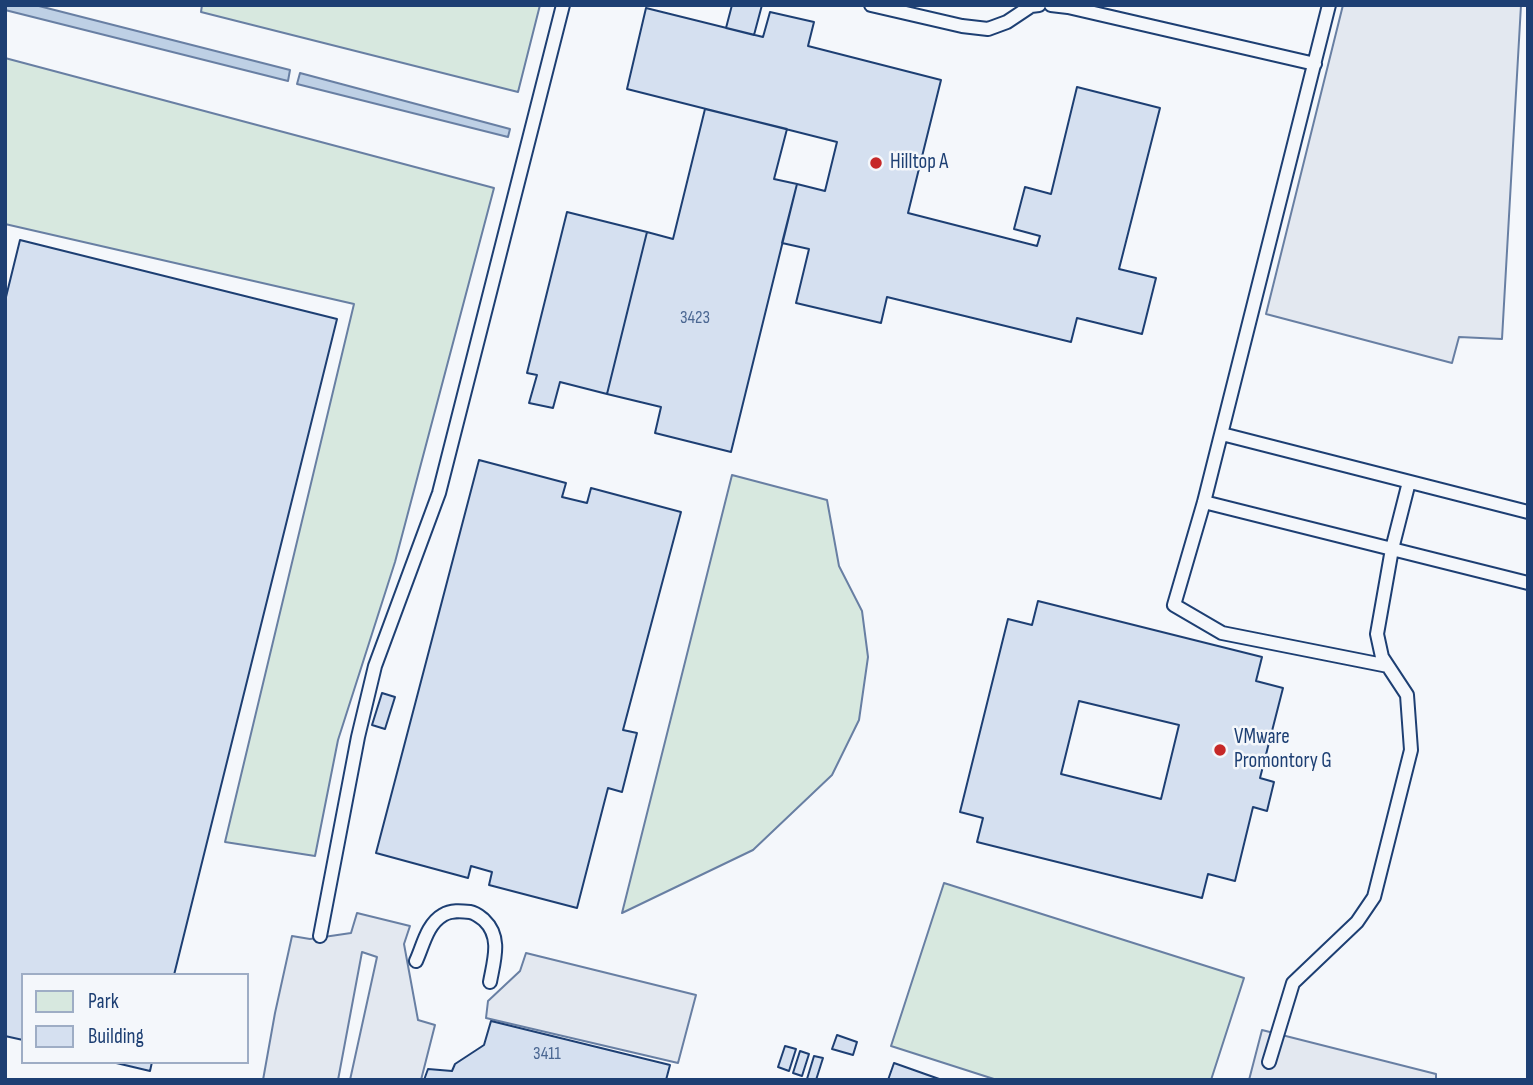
<!DOCTYPE html>
<style>
body{margin:0}
#map{position:relative;width:1533px;height:1085px;overflow:hidden;background:#f4f7fb;font-family:"Sofia Sans Condensed",sans-serif}
canvas{display:block}
.frame{position:absolute;inset:0;border:7px solid #1d3f73;pointer-events:none}
.legend{position:absolute;left:21px;top:973px;width:228px;height:91px;box-sizing:border-box;background:#f4f7fb;border:2px solid #9eadc5;margin:0;padding:9px 12px;list-style:none;font-size:21px;color:#1d3f73}
.legend li{display:flex;align-items:center;gap:14px;height:35px}
.legend b{width:35px;border:2px solid #9eadc5}
</style>
<div id="map">
<canvas width="1533" height="1085"></canvas>
<div class="frame"></div>
<ul class="legend">
<li><b style="height:19px;background:#d7e8df"></b>Park</li>
<li><b style="height:19px;background:#d5e0f0"></b>Building</li>
</ul>
</div>
<script>
const g = document.querySelector('canvas').getContext('2d');
g.lineJoin = 'round';
function paint(path, color) { g.fillStyle = color; g.fill(path, 'evenodd'); }
function strokePath(path, color, width, dash) { g.strokeStyle = color; g.lineWidth = width; g.lineCap = dash ? 'butt' : 'round'; g.setLineDash(dash || []); g.stroke(path); }
function drawText(font, color, halo, rows, align = 'center') {
  g.font = font + ' "Sofia Sans Condensed",sans-serif'; g.lineWidth = 5; g.setLineDash([]); g.textBaseline = 'middle'; g.strokeStyle = halo; g.fillStyle = color; for (const [text, x, y, turn = 0] of rows) {
    g.save(); g.translate(x, y); g.rotate((+turn || 0) * Math.PI / 180); g.textAlign = isNaN(turn) ? turn : align; if (halo) g.strokeText(text, 0, 0); g.fillText(text, 0, 0); g.restore();
  }
}
const green = new Path2D(`
 M202,5H540L518,92L201,12Z
 M5,58L494,188L395,562L338,740L315,856L225,842L354,304L5,224Z
 M732,475L827,500L839,566L862,611L868,657L859,720L832,775L753,850L622,913Z
 M944,883L1244,978L1211,1080H997L891,1046Z`);
const parking = new Path2D(`
 M1343,5H1521L1502,339L1459,337L1452,363L1266,314Z
 M357,913L410,926L404,944L418,1020L435,1025L421,1080H350L377,957L362,952L338,1080H263L275,1013L292,936L310,939L351,933Z
 M526,953L696,995L678,1063L486,1018L488,1001L520,971Z
 M1262,1030L1436,1074V1080H1249Z`);
const water = new Path2D(`
 M5,5H35L290,70L288,81L5,10Z
 M300,73L510,129L508,137L297,84Z`);
const building = new Path2D(`
 M732,5H762L754,35L726,28Z
 M646,8L763,37L770,12L814,22L808,46L941,80L908,213L1037,246L1040,236L1014,229L1025,187L1051,194L1077,87L1160,108L1119,269L1156,278L1142,334L1077,318L1071,342L887,297L881,323L796,303L809,249L782,243L797,184L825,191L837,142L627,89Z
 M705,109L787,129L774,179L797,184L731,452L655,433L661,407L607,394L647,232L673,239Z
 M567,212L647,232L607,394L560,382L553,408L529,403L537,375L527,373Z
 M20,240L337,319L174,975H23V1040L5,1036V301Z
 M479,460L566,483L562,497L587,503L591,488L681,512L623,730L637,733L622,792L608,788L577,908L489,885L492,872L471,866L468,878L376,853Z
 M1038,601L1262,657L1256,681L1283,688L1260,778L1274,782L1267,811L1253,807L1235,881L1208,874L1202,898L977,842L983,818L960,812L1008,619L1032,625ZM1079,701L1179,725L1161,799L1061,774Z
 M382,693L395,697L385,729L372,725Z
 M491,1021L670,1065L666,1080H424L428,1069L452,1071L455,1064L484,1045Z
 M837,1035L857,1042L853,1055L832,1049Z
 M785,1046L796,1049L789,1071L778,1067Z
 M800,1051L809,1054L802,1076L793,1073Z
 M814,1056L823,1058L816,1080H810L807,1079Z
 M112,1062H152L150,1071Z
 M894,1063L942,1080H888Z`);
const lane = new Path2D(`
 M871,5L962,26L988,29L1007,22L1031,6L1039,5
 M1051,5L1068,7L1315,64
 M1329,5L1204,502L1174,605L1222,633L1388,666
 M1222,434L1528,512
 M1204,502L1528,583
 M320,936L358,737L375,666L439,493L563,5
 M416,961C423,946 427,924 443,915C451,910 461,911 470,912C476,913 479,916 484,920C502,937 494,960 490,982
 M1269,1062L1293,983L1357,922L1374,897L1411,750L1407,695L1382,657L1377,634L1392,549L1409,482`);
const markers = [
 [876,163,7,"#c62828"],
 [1220,750,7,"#c62828"]
];
const numberNames = [
 ["3423",695,318],
 ["3411",547,1054]
];
const poiNames = [
 ["Hilltop A",890,163],
 ["VMware",1234,738],
 ["Promontory G",1234,762]
];
paint(green, '#d7e8df');
strokePath(green, '#687fa3', 2);
paint(parking, '#e3e8f0');
strokePath(parking, '#687fa3', 2);
paint(water, '#bed0e5');
strokePath(water, '#687fa3', 2);
paint(building, '#d5e0f0');
strokePath(building, '#1d3f73', 2);
strokePath(lane, '#1d3f73', 16);
strokePath(lane, '#f4f7fb', 12);
for (const [x, y, r, color] of markers) { const dot = new Path2D(); dot.arc(x, y, r, 0, 2 * Math.PI); g.fillStyle = color; g.fill(dot); strokePath(dot, '#f4f7fb', 2.5); }
drawText('18px', '#4b6792', null, numberNames);
drawText('21px', '#1d3f73', '#f4f7fb', poiNames, 'left');
</script>
